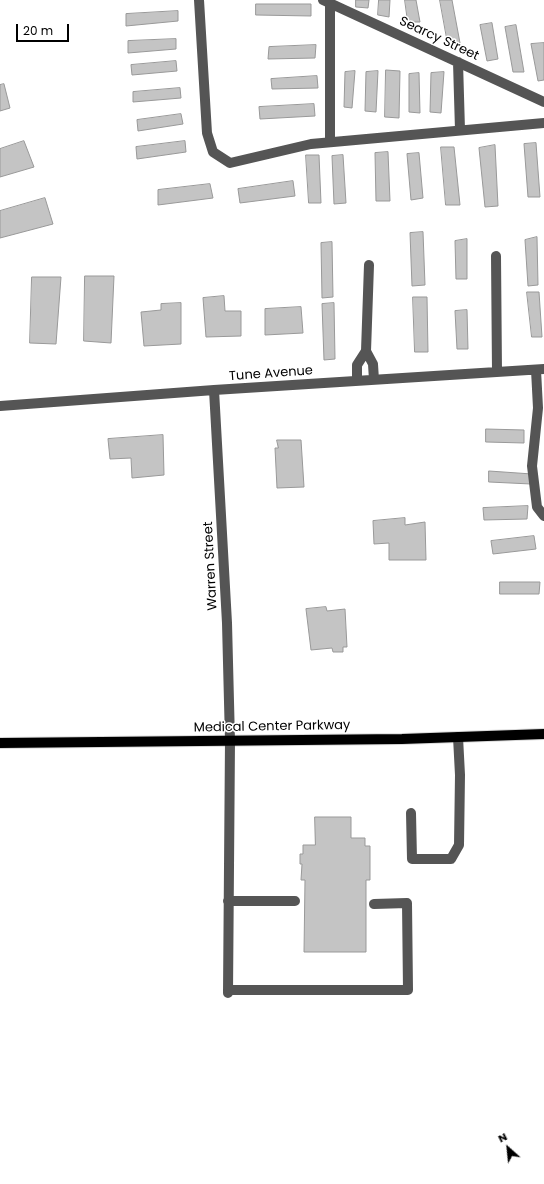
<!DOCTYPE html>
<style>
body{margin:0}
#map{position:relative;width:544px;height:1184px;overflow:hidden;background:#fff;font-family:Poppins,sans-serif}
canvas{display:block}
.north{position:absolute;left:488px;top:1128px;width:40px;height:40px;-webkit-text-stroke:3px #fff;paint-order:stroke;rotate:333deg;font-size:11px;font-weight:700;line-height:16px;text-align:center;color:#000}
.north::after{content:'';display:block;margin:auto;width:14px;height:18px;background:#000;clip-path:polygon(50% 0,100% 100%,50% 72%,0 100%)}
.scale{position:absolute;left:16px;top:24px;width:53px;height:18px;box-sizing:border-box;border:2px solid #000;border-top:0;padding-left:5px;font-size:12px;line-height:14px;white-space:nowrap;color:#000;-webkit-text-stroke:3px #fff;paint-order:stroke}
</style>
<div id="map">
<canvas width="544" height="1184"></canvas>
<div class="north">N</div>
<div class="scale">20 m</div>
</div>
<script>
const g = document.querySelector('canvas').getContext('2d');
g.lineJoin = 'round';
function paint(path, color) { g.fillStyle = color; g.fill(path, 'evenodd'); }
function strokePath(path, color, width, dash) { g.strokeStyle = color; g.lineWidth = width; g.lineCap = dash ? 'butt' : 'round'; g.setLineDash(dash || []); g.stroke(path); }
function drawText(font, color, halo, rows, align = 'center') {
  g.font = font + ' Poppins,sans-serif'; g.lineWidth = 3; g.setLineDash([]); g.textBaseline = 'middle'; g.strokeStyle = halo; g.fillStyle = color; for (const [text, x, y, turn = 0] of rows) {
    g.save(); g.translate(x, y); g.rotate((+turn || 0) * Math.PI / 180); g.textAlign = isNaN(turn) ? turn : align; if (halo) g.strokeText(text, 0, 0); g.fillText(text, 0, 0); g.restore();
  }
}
const building = new Path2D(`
 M356,0H369L368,8L356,7Z
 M379,0H390L389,17L378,15Z
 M405,0H416L420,22H408Z
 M440,0H452L460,43L448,44Z
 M256,4H311V16L256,15Z
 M178,11V21L126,26V14Z
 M492,23L498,59L487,61L480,25Z
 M516,25L524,72H513L505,27Z
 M176,39V49L128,53V41Z
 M544,43V80L538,81L531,44Z
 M316,45L315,58L268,59L269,47Z
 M176,61L177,71L132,75L131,65Z
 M386,70L400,71L399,118L385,117Z
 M355,71L352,108L344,107L345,72Z
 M378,71L376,112L365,111L366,72Z
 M444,72L441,113L430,112L431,73Z
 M419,73L420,113L409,112V74Z
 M317,76L318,88L272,89L271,79Z
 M4,84L10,108L0,111V85Z
 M180,88L181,98L133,102V92Z
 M314,104L315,116L260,119L259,107Z
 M181,114L183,124L138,131L137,120Z
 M24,141L34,167L0,177V149Z
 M185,141L186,152L137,159L136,147Z
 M536,143L540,197H528L524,144Z
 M495,145L498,206L485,207L479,148Z
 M441,147H454L460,205H446Z
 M388,152L390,201H376L375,153Z
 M419,153L423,198L411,200L407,154Z
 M306,155H319L321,203H309Z
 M343,155L346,203L334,204L332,156Z
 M293,181L295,196L240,203L238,189Z
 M210,184L213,198L158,205V190Z
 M45,198L53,224L0,238V211Z
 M423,232L425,285L412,286L410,233Z
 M537,237L538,285L528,286L525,240Z
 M467,239V279H456L455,241Z
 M332,242L333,297L322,298L321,243Z
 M85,276H114L111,343L84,341Z
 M32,277H61L56,344L30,343Z
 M527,292H539L542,337H532Z
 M224,296L225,311H241V336L206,337L203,298Z
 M413,297H427L428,352H415Z
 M181,303V344L144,346L141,312L161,310V304Z
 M334,303L335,359L324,360L322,304Z
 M301,307L303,333L265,335V309Z
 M467,310L468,349H457L455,311Z
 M486,429L524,430V443L486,442Z
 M163,435L164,475L132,478L131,458L110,459L108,439Z
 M277,440H301L304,487L277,488L275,448H278Z
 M489,471L532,474L531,484L489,482Z
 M528,506L527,519L484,520L483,508Z
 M405,518V525L425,522L426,560H389V543L374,544L373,521Z
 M534,536L536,549L493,554L491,541Z
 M500,582H540L539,594H500Z
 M326,607L327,611L345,609L347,647H343V652H333L332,648L311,650L306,609Z
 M315,817H351V838H365V846H370V880H366V952H304L305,880H301L302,864H300V854H303V845H315Z`);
const minor = new Path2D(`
 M199,0L207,133L213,152L230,163L311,144L544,123
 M323,0L544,102
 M330,3V142
 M458,62L460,130
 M496,256L497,372
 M366,351L369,265
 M536,370L538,408L532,466L537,507L544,516
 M357,381V365L366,351L373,364L374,380
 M214,390L227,623L230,741L228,993
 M0,406L214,390L544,369
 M411,813L412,859H451L459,845L460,775L458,737
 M228,901H295
 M228,990H408L407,903L374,904`);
const major = new Path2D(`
 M0,743L402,739L544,734`);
const streetNames = [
 ["Searcy Street",439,39,25],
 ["Tune Avenue",271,374,-4],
 ["Warren Street",211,566,-93],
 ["Medical Center Parkway",272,727,-1]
];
paint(building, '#c4c4c4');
strokePath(building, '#999', 1);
strokePath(major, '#dbdbdb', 12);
strokePath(minor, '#555', 10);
strokePath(major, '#000', 10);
drawText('13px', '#000', '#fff', streetNames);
</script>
